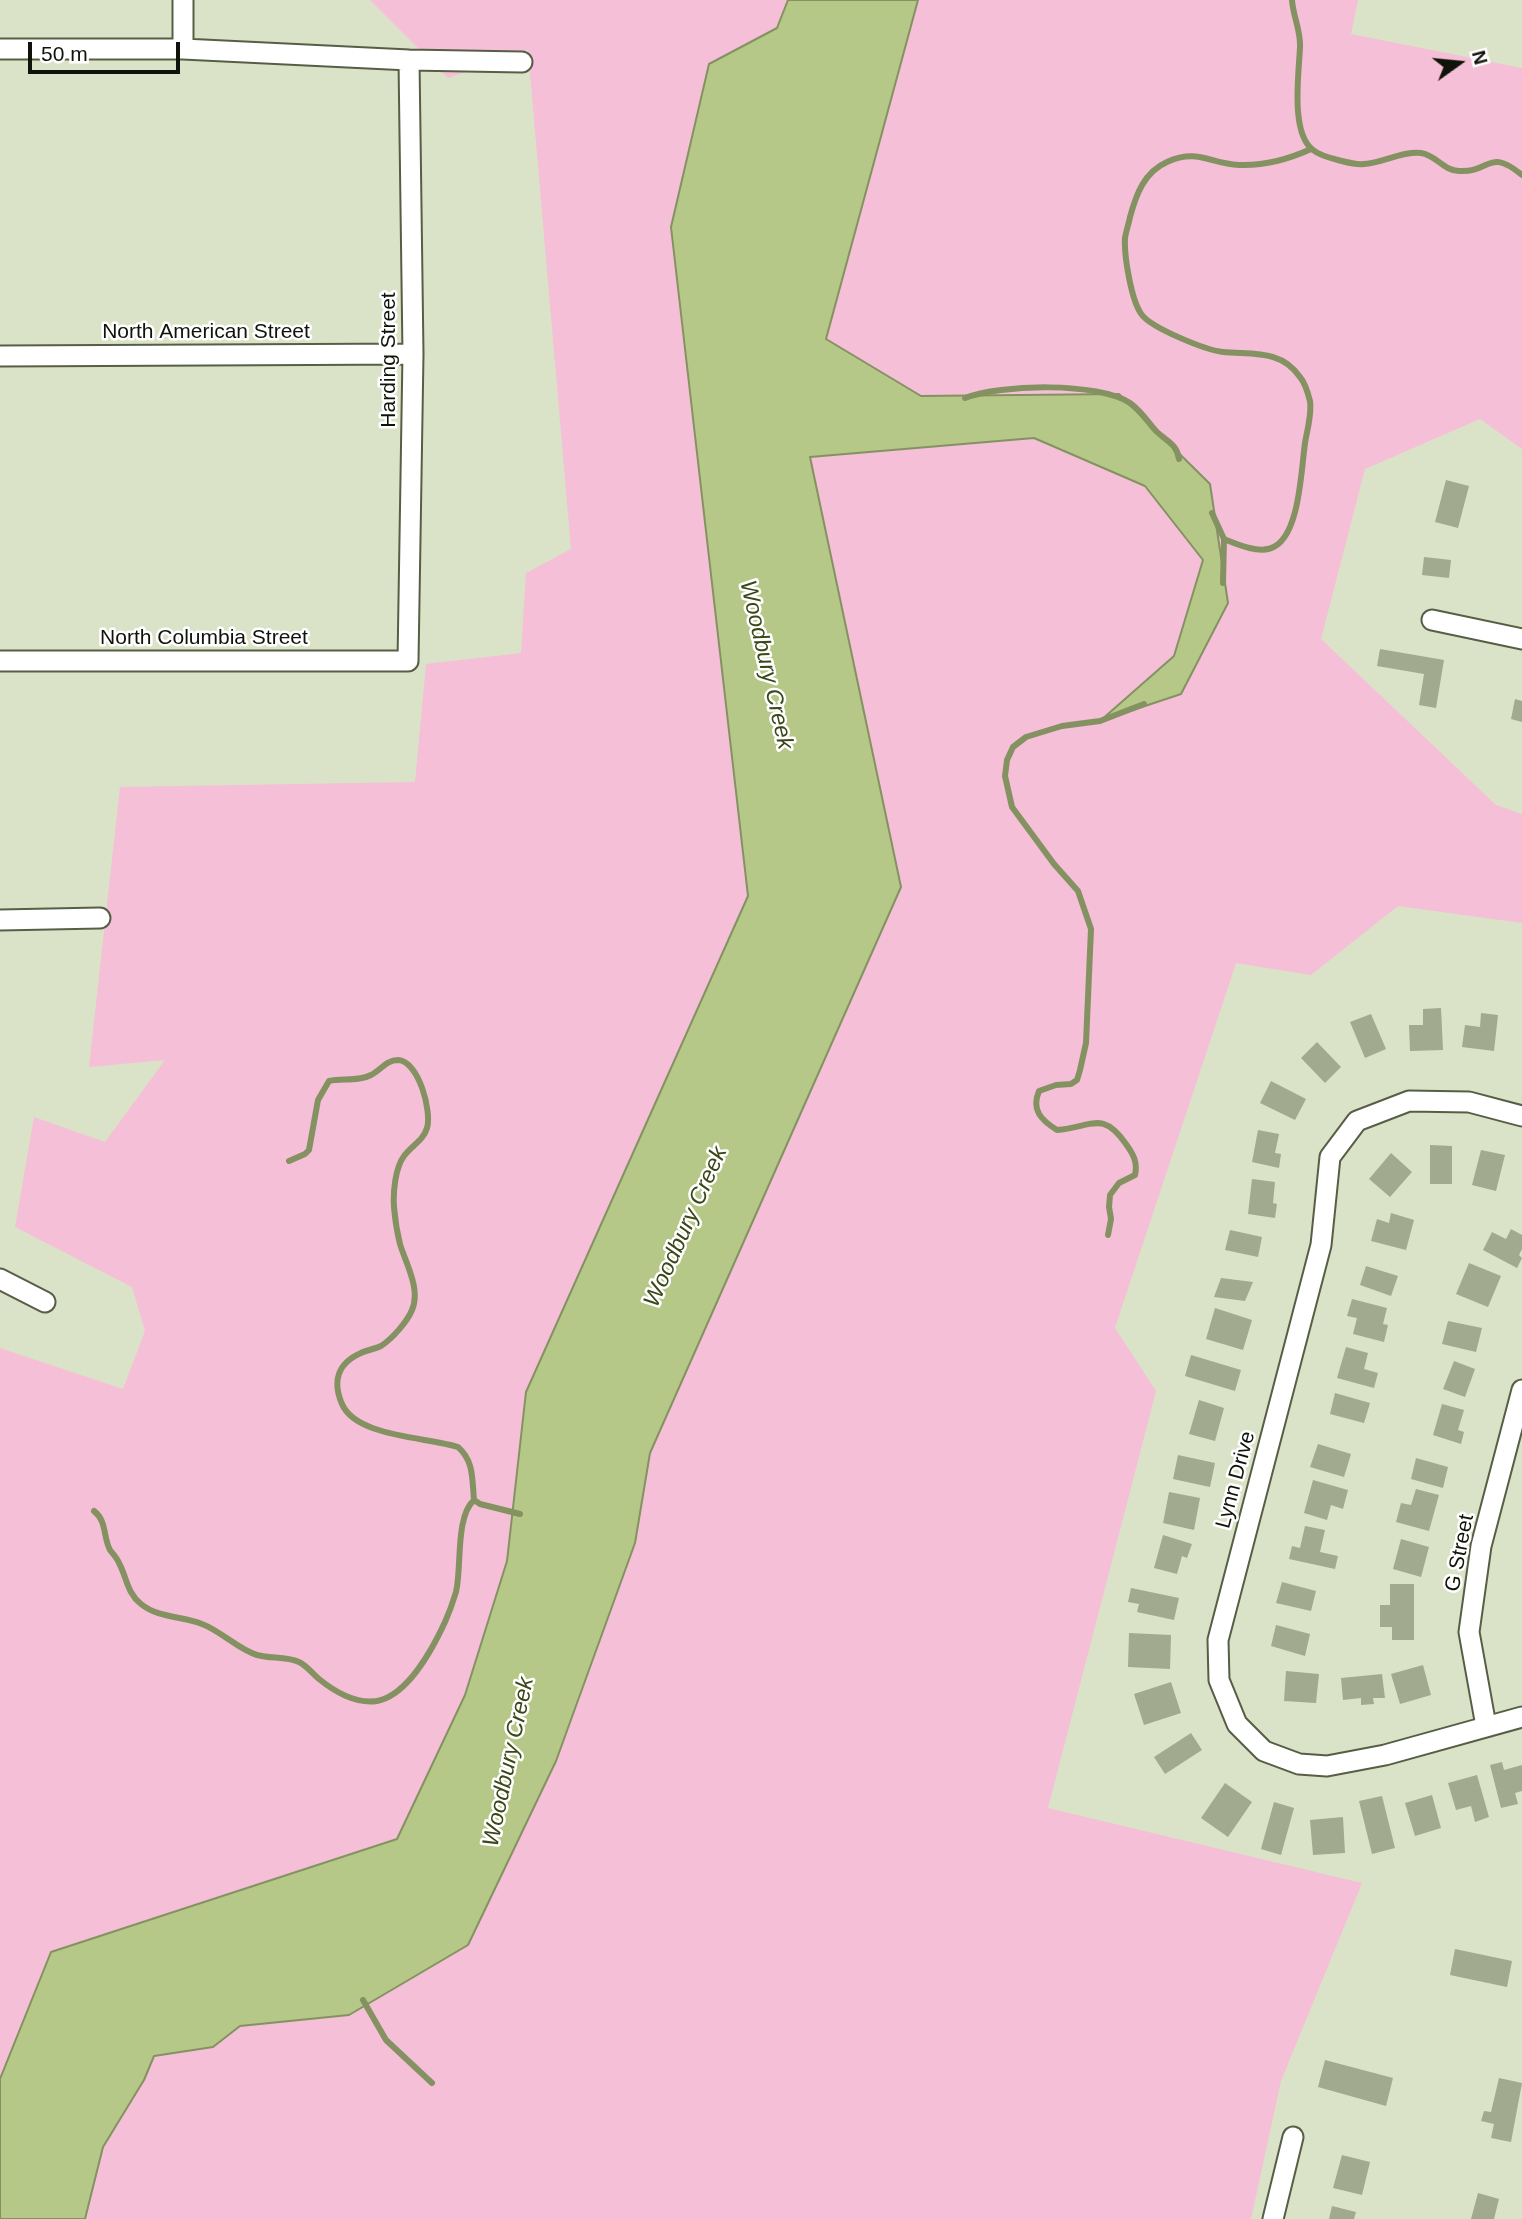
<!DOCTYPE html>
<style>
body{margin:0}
#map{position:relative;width:1522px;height:2219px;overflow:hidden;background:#dae3c7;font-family:Arial,sans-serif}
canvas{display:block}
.north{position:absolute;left:1424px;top:28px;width:70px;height:70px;-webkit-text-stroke:5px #fff;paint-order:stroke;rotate:75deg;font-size:19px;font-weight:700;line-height:28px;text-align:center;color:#10130a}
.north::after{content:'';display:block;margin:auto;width:24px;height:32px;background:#10130a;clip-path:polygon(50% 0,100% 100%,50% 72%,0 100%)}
.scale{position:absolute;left:28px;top:42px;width:152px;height:32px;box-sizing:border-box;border:4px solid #10130a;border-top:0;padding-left:9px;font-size:21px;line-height:24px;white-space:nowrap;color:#10130a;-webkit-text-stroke:5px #fff;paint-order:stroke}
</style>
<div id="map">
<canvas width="1522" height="2219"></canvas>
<div class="north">N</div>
<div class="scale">50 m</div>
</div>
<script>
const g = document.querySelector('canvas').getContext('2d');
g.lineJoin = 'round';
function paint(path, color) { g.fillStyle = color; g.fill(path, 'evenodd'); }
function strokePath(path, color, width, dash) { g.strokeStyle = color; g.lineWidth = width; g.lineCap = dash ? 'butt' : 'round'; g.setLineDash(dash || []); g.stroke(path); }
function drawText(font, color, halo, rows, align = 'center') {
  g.font = font + ' Arial,sans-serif'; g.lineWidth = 5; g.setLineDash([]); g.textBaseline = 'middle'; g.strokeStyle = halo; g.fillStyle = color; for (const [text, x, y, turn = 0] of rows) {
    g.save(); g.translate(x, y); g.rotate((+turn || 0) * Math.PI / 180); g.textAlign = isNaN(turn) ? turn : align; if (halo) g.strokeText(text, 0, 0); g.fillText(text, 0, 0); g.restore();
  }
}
const green = new Path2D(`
 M370,0H788L778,28L709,64L671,227L748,896L526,1392L507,1561L465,1695L397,1838L51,1952L0,2079V1348L123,1389L145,1331L132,1287L15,1227L34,1117L105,1142L165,1060L89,1067L120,787L415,782L426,664L521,653L526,573L571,549L528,50L448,78Z
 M918,0H1358L1351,34L1522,68V449L1480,419L1365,469L1321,639L1496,805L1522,814V923L1398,906L1311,975L1236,963L1115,1328L1156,1391L1048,1808L1362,1883L1281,2081L1251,2219H85L103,2147L144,2080L154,2056L213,2047L240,2026L349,2015L468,1945L556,1761L635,1543L650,1453L901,888L809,457L1034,438L1145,486L1203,560L1174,656L1102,719L1181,694L1228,603L1120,394L921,396L826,339Z`);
const water = new Path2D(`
 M788,0H918L826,339L921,396L1119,394L1210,484L1228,603L1181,694L1100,721L1174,656L1203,560L1145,486L1034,438L810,457L901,887L650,1453L635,1543L556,1761L468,1945L349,2015L240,2026L213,2047L154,2056L144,2080L103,2147L85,2219H0V2079L51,1952L397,1839L465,1695L507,1561L526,1392L748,896L671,227L709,64L777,28Z`);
const stream = new Path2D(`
 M1292,0C1293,16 1301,31 1300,47C1299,72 1290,133 1313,150C1319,155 1330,158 1338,160C1346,162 1355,165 1364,164C1383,163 1402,151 1421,153C1436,155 1444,171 1459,171C1491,173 1488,147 1522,175
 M965,398C1000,384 1099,382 1130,403C1141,411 1148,422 1156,431C1166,441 1177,444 1179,459
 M1212,513L1224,539L1223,583
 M1224,539C1262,555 1283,558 1295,512C1301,489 1302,466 1305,443C1307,430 1312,415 1310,401C1308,393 1305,383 1300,377C1281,349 1252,355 1223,352C1205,350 1152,328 1142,315C1131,301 1124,255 1125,238C1126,231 1129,223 1130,217C1136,195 1144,172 1167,162C1198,148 1210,164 1239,165C1264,166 1289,159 1311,149
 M1108,1235L1111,1219L1109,1207L1110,1195L1119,1183L1135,1175C1138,1162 1133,1154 1126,1144C1102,1110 1092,1127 1057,1130C1041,1120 1031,1110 1039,1091L1056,1085L1071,1084L1077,1080L1080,1070L1086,1043L1091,929L1078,891L1054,864L1012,807L1005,776L1007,760L1013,747L1026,737L1062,726L1100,721L1144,704
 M474,1500L480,1504L520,1514
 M94,1511C107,1521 103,1537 110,1550C113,1554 117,1558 119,1563C127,1578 127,1593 141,1604C158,1618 182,1616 202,1624C221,1631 239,1650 257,1655C271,1659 285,1656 299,1662C307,1666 312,1673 319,1679C335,1692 356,1704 377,1701C408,1695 433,1648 445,1622C449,1613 453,1602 456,1592C462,1568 455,1517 474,1500C472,1479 474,1461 458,1447C427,1437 356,1437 342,1404C332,1381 338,1363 361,1353C367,1350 375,1349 381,1346C392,1339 407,1322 412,1310C421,1289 406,1264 400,1244C397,1232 395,1219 394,1207C393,1193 395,1168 404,1156C412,1145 423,1141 427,1128C432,1112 419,1061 398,1060C386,1060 380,1071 371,1075C358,1082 342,1078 329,1081L318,1100L309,1150L305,1154L289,1161
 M363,2000L386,2040L432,2083`);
const building = new Path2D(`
 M1446,480L1469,486L1458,528L1435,522Z
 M1424,557L1451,560L1449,578L1422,575Z
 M1380,649L1444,660L1436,708L1419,705L1424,674L1377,666Z
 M1515,699L1522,701V722L1511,719Z
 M1441,1008L1443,1050L1410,1051L1409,1025H1423V1009Z
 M1481,1013L1498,1015L1494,1051L1462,1047L1465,1025L1480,1027Z
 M1371,1014L1386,1049L1365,1058L1350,1022Z
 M1317,1042L1341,1067L1325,1083L1301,1058Z
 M1271,1081L1306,1099L1295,1120L1260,1103Z
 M1258,1130L1279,1134L1275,1153L1281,1154L1279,1168L1252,1162Z
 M1430,1145L1452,1146V1184H1430Z
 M1481,1150L1505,1155L1496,1191L1472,1185Z
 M1391,1153L1412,1172L1390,1197L1369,1179Z
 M1252,1179L1275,1182L1273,1203L1277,1204L1275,1218L1248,1214Z
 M1391,1213L1414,1220L1406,1250L1371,1241L1377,1219L1389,1223Z
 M1511,1229L1522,1235V1249L1519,1255L1522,1258L1517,1268L1483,1250L1492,1232L1506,1239Z
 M1230,1230L1262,1237L1258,1257L1225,1250Z
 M1469,1263L1501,1276L1488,1307L1456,1294Z
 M1366,1266L1398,1276L1391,1296L1360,1285Z
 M1221,1278L1253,1282L1245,1301L1214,1297Z
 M1352,1299L1387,1308L1383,1324L1388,1325L1384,1342L1353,1334L1357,1318L1347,1316Z
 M1215,1308L1252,1320L1243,1350L1206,1339Z
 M1448,1321L1482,1328L1476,1352L1442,1344Z
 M1346,1347L1368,1353L1364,1369L1378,1373L1374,1388L1337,1378Z
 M1191,1355L1241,1370L1235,1391L1185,1376Z
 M1454,1361L1475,1369L1465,1397L1443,1389Z
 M1335,1393L1370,1403L1364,1423L1330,1414Z
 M1199,1400L1224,1408L1215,1441L1189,1434Z
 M1442,1404L1464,1410L1458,1430L1464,1432L1461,1444L1433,1435Z
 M1318,1444L1351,1454L1344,1477L1310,1467Z
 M1178,1455L1215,1463L1210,1487L1173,1479Z
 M1416,1458L1448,1467L1443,1488L1411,1479Z
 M1313,1480L1348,1490L1343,1509L1331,1505L1327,1520L1304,1513Z
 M1416,1489L1439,1495L1429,1531L1396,1522L1401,1503L1411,1505Z
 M1169,1492L1200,1498L1194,1530L1163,1523Z
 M1305,1526L1325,1530L1320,1552L1338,1556L1335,1569L1289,1559L1292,1546L1300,1548Z
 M1163,1535L1192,1544L1187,1558L1182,1556L1177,1574L1154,1568Z
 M1401,1539L1429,1547L1421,1577L1393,1569Z
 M1282,1582L1316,1591L1311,1611L1276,1603Z
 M1390,1584H1414V1640H1392V1627H1380V1605H1390Z
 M1131,1588L1179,1598L1174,1620L1137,1612L1139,1604L1128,1602Z
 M1276,1625L1310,1634L1305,1656L1271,1646Z
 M1129,1633L1171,1635L1170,1669L1128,1667Z
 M1423,1665L1431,1695L1400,1704L1391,1674Z
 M1286,1671L1319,1674L1316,1703L1284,1701Z
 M1382,1674L1385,1698H1373L1374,1704L1361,1705V1698L1343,1700L1341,1678Z
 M1171,1682L1181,1713L1144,1725L1134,1694Z
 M1191,1733L1202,1750L1165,1774L1154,1757Z
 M1502,1762L1504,1770L1522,1765V1791L1515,1793L1518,1804L1501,1808L1490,1765Z
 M1477,1775L1489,1817L1475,1822L1471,1806L1456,1810L1448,1783Z
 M1225,1783L1252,1802L1228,1837L1201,1818Z
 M1432,1795L1441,1828L1415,1836L1405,1803Z
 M1382,1796L1395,1848L1372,1854L1359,1801Z
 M1274,1802L1294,1808L1281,1855L1261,1849Z
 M1343,1817L1345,1853L1313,1855L1310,1820Z
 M1455,1949L1512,1961L1507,1987L1450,1975Z
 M1325,2060L1393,2078L1386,2106L1318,2087Z
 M1499,2078L1522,2083L1511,2142L1491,2138L1494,2124L1481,2121L1484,2111L1491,2112Z
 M1342,2155L1370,2162L1362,2195L1333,2188Z
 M1478,2193L1499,2199L1494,2219H1471Z
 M1332,2206L1356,2212L1354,2219H1329Z`);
const street = new Path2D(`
 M0,49H183L409,60L522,62
 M183,49V0
 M0,356L413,354
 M1432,620L1522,639
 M0,661H408L413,354L409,60
 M0,920L100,918
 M1522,1116L1469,1102L1409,1101L1357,1121L1330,1157L1321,1245L1218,1640L1219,1680L1237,1724L1264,1751L1299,1764L1327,1766L1385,1755L1522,1717
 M0,1279L45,1302
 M1486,1726L1469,1632L1481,1546L1522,1390
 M1273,2219L1293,2137`);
const streetNames = [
 ["North American Street",206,332],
 ["Harding Street",389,360,-90],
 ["North Columbia Street",204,638],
 ["Lynn Drive",1236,1480,-75],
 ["G Street",1460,1553,-79]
];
const waterNames = [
 ["Woodbury Creek",766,665,77],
 ["Woodbury Creek",686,1227,-66],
 ["Woodbury Creek",509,1762,-78]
];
paint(green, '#f5bfd7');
paint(water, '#b6c888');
strokePath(water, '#849262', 2);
strokePath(stream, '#849262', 6);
paint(building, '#a1a98e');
strokePath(street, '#565e45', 23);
strokePath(street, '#fff', 19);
drawText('21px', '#10130a', '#fff', streetNames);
drawText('italic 23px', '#3c4719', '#fff', waterNames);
</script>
